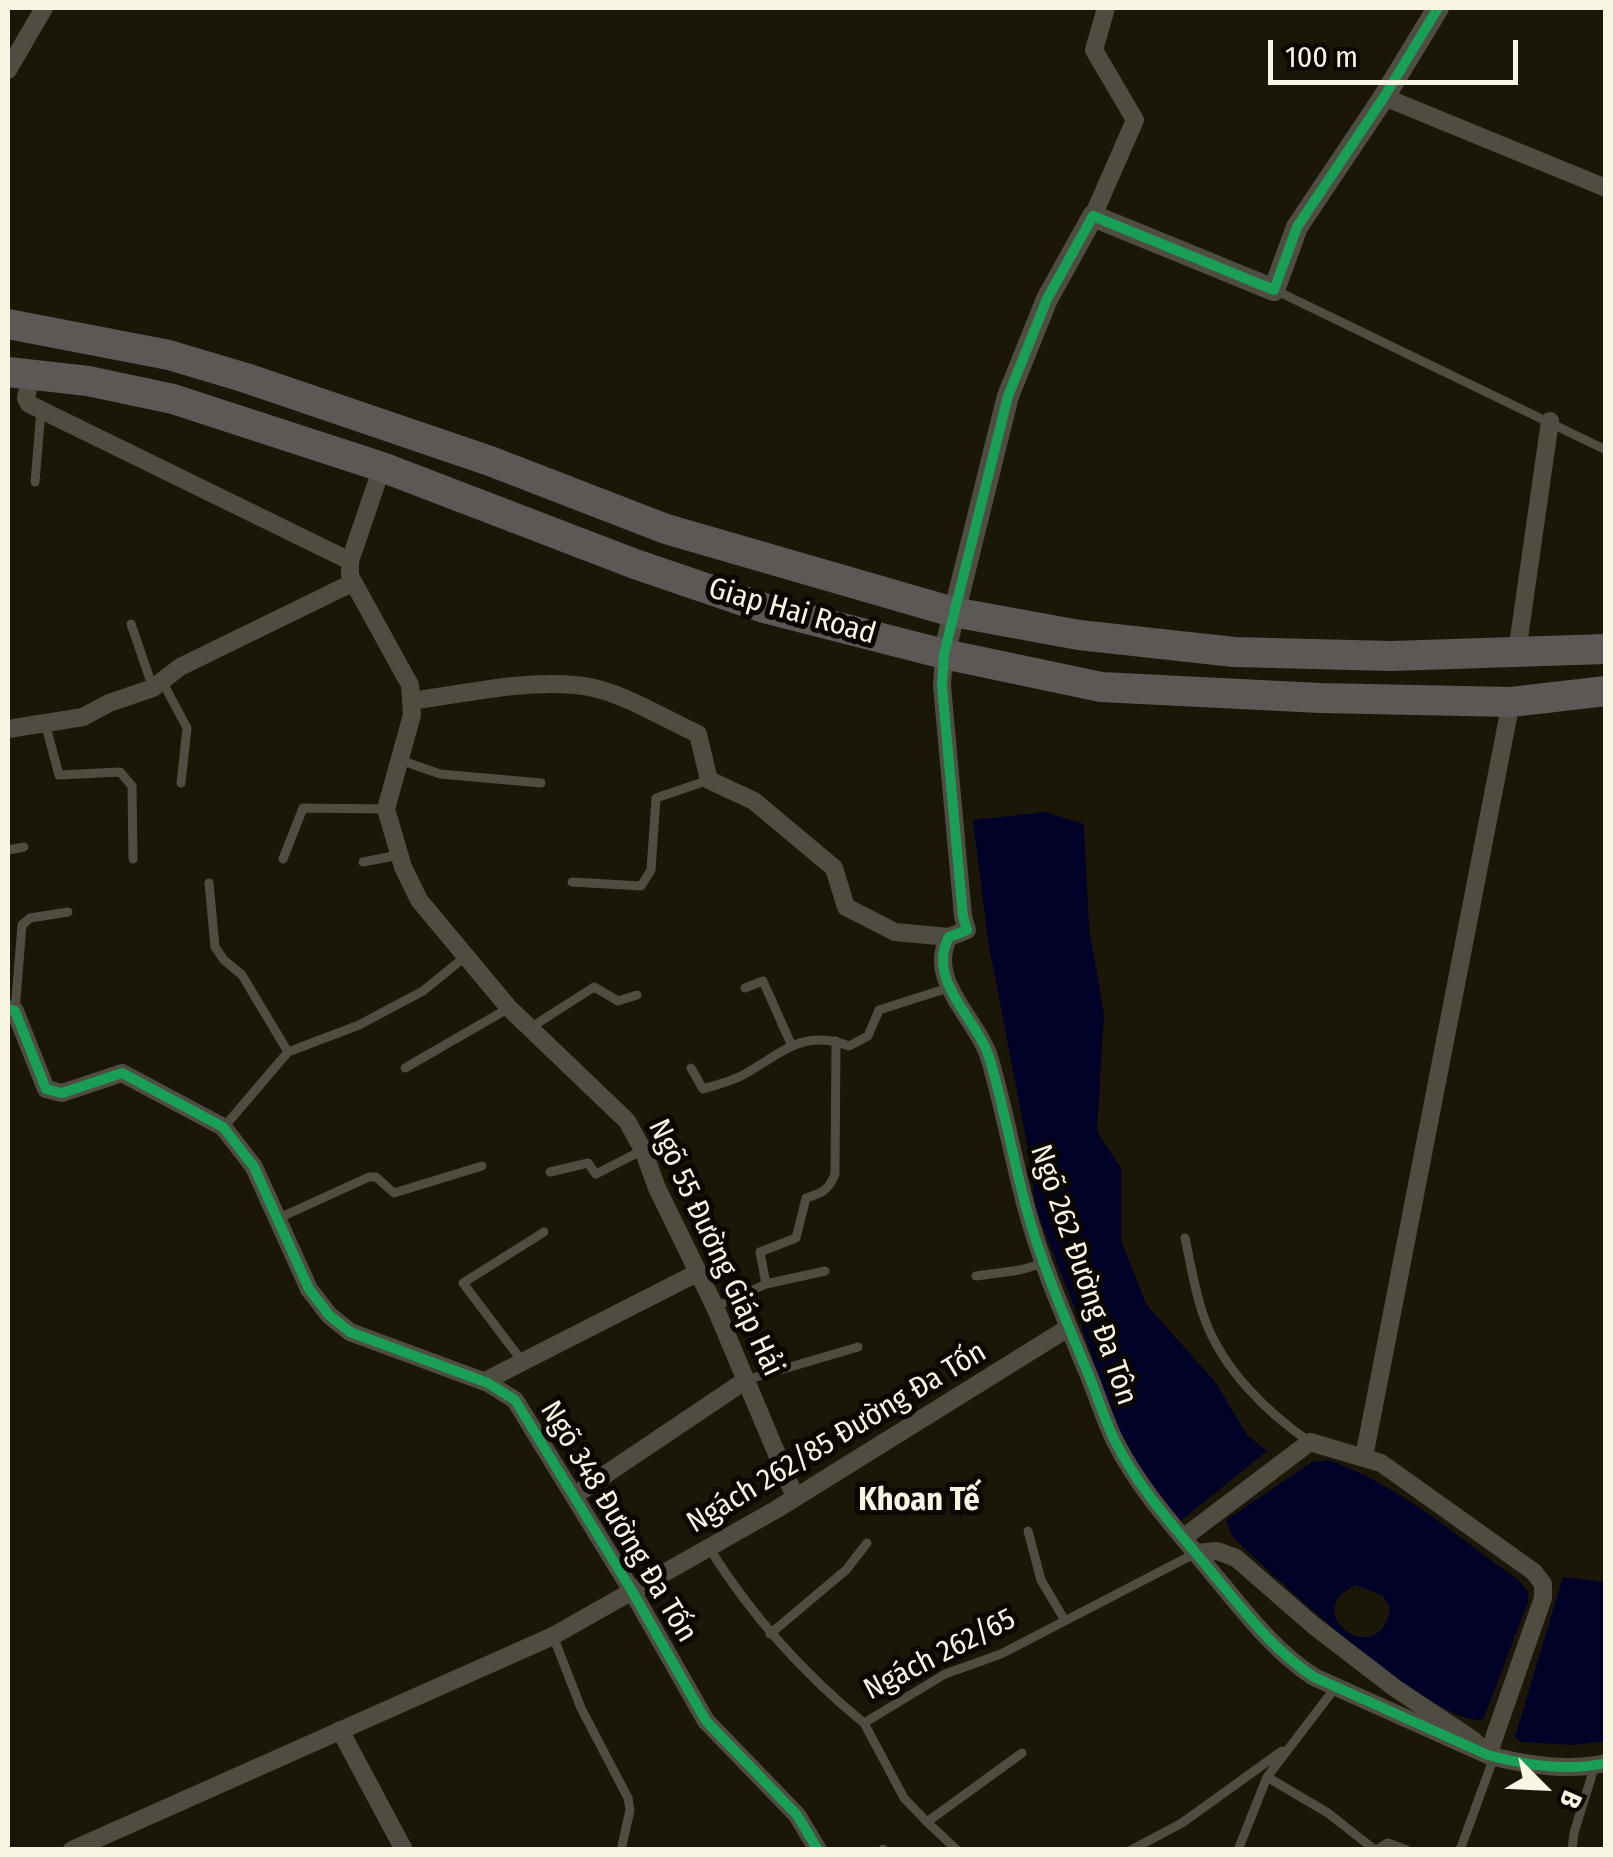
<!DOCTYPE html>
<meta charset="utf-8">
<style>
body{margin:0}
#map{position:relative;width:1613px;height:1857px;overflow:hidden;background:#1a1708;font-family:"Fira Sans Condensed",sans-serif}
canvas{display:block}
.frame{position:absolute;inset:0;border:10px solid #f9f5e3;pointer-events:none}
.north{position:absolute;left:1493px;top:1737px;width:100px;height:100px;-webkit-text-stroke:8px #090700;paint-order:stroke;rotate:114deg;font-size:28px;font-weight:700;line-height:40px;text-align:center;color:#f9f5e3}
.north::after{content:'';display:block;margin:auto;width:35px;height:45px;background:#f9f5e3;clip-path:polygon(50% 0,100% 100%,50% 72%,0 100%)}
.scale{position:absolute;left:1268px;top:40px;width:250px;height:45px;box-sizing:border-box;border:5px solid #f9f5e3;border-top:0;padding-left:12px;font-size:30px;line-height:35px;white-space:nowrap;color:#f9f5e3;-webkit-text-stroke:8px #090700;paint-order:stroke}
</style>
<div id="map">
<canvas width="1613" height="1857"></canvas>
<div class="frame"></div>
<div class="north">B</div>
<div class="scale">100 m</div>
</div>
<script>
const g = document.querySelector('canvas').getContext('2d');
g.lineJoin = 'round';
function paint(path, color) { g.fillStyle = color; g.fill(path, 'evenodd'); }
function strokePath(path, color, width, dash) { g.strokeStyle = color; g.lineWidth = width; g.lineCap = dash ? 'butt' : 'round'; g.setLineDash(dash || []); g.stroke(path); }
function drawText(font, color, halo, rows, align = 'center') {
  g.font = font + ' "Fira Sans Condensed",sans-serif'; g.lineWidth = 10; g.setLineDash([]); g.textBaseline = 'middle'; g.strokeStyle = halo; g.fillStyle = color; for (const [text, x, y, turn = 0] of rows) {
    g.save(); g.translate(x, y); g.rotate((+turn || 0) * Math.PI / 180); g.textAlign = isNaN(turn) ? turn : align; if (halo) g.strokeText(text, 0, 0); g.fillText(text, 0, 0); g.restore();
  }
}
const water = new Path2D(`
 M1045,812L1084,824L1089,928L1104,1014L1097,1131L1121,1168V1240L1146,1304L1216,1383L1247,1435L1267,1451L1178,1523L1122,1446L1079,1319L1036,1209L1026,1138L988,940L973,820Z
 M1328,1460C1398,1484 1458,1537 1518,1580L1528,1591V1602L1483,1720C1430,1724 1273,1576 1232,1536L1226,1520L1312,1462ZM1356,1585L1382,1595L1390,1608C1381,1673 1295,1613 1356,1585Z
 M1563,1577L1605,1582V1741L1575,1745L1521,1742L1515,1737Z`);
const service = new Path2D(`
 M1277,291L1606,450
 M35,482L41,410
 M131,624L153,688
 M162,681L187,728L181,783
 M45,723L59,775L120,772L132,786L133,859
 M400,760L440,774L541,783
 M8,850L24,847
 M283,859L303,808L386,809
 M363,862L399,855
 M572,882L641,886L651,870L656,798L709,780
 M209,883L215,947L224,960L242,975L288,1052
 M745,988L763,981L791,1044
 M15,1011L22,925L30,918L68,912
 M530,1028L594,987L618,1001L637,995
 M405,1068L509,1008
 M691,1068L703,1089C716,1085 729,1082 741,1076C779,1056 802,1027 849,1046L868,1036L879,1010L948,988
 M224,1127L288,1052L359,1025L423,991L466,956
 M550,1172L588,1163L596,1174L643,1150
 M279,1218L369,1177H376L394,1193L482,1166
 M1185,1238C1191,1265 1195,1294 1205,1320C1223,1369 1267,1413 1310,1442
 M976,1276L1020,1270L1044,1263
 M766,1284L760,1252L796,1238L806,1198C822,1193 829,1190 835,1174L836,1041
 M715,1307L766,1284L825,1271
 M522,1361L463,1283L544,1232
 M746,1380L858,1347
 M1028,1531L1041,1580L1064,1619
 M709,1548C752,1616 801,1672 864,1723L945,1674L1001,1654L1196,1553
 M770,1634L846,1570L867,1543
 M553,1636L581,1708L628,1798L630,1810L622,1846
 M1335,1688L1267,1777L1328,1813L1375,1850
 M864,1723L904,1798L927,1822L1022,1753
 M927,1822L957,1850
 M883,1850V1849
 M1131,1850L1182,1823L1282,1751
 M1238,1850L1267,1777
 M1376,1850L1388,1843L1407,1850
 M1460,1850L1494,1757
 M1572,1850L1574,1833L1595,1765`);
const minor = new Path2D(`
 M8,70L44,8
 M1384,97L1606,188
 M1093,216L1135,120L1094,50L1106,8
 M31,375L26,398L29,404L350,561
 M382,467L350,561V576L410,685L412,715L386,809L403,867L419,900L509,1008L627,1121L643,1150L657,1188L715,1307L795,1497
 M1517,652L1550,421
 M944,654L942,686L963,916L967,930L949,937C925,981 979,1020 990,1060C1004,1108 1013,1158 1026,1207C1041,1263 1065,1318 1087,1371C1097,1394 1104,1419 1115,1441C1140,1491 1179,1532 1214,1575C1245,1612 1273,1650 1314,1677L1488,1755C1525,1765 1567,1772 1606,1763
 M411,701C464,694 521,680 575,685C617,688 660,717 698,734L709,780L754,801L834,868L846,907L895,932L949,937
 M8,729L83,717L109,703L153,688L180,667L352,583
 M8,1009L15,1011L46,1089L62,1093L122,1073L223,1127L254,1167L309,1289L329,1315L350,1332L488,1383L515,1400L632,1591L706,1721L797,1815L818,1850
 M485,1381L697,1273
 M1364,1457L1511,702
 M575,1495L746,1380
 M1183,1538L1310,1442L1381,1463L1534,1572L1543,1584V1598L1488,1755L1473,1740L1395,1688L1313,1625L1236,1558L1217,1551L1196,1553
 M340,1730L404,1850
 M72,1850L553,1636L777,1509L1068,1328`);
const tertiary = new Path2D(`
 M944,654L1008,396L1047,299L1093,216L1274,290L1297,227L1384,97L1438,8`);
const trunk = new Path2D(`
 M8,324L169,355L246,378L490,461L666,529L953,612L1079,635L1234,652L1391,656L1606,649
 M8,372L88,381L173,399L382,467L635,564L764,608L944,654L1101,687L1320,698L1511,702L1606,691`);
const cycleway = new Path2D(`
 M1438,8L1384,97L1297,227L1274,290L1093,216L1047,299L1008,396L944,654L942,686L963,916L967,930L949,937C925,981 979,1020 990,1060C1004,1108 1013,1158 1026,1207C1041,1263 1065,1318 1087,1371C1097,1394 1104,1419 1115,1441C1140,1491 1179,1532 1214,1575C1245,1612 1273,1650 1314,1677L1488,1755C1525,1765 1567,1772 1606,1763
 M8,1009L15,1011L46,1089L62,1093L122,1073L223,1127L254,1167L309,1289L329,1315L350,1332L488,1383L515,1400L632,1591L706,1721L797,1815L818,1850`);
const streetNames = [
 ["Giap Hai Road",792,612,16],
 ["Ngõ 55 Đường Giáp Hải",715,1248,65],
 ["Ngõ 262 Đường Đa Tôn",1083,1275,71],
 ["Ngách 262/85 Đường Đa Tốn",837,1438,-31],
 ["Ngõ 348 Đường Đa Tốn",618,1522,59],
 ["Ngách 262/65",940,1655,-27]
];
const neighbourhoodNames = [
 ["Khoan Tế",919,1501]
];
paint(water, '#020228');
strokePath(service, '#4f4d41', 9);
strokePath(minor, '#4f4d41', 18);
strokePath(tertiary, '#4f4d41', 22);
strokePath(trunk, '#5b5856', 30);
strokePath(cycleway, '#1a9f57', 10);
drawText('30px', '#f9f5e3', '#090700', streetNames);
drawText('bold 32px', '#f9f5e3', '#090700', neighbourhoodNames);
</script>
